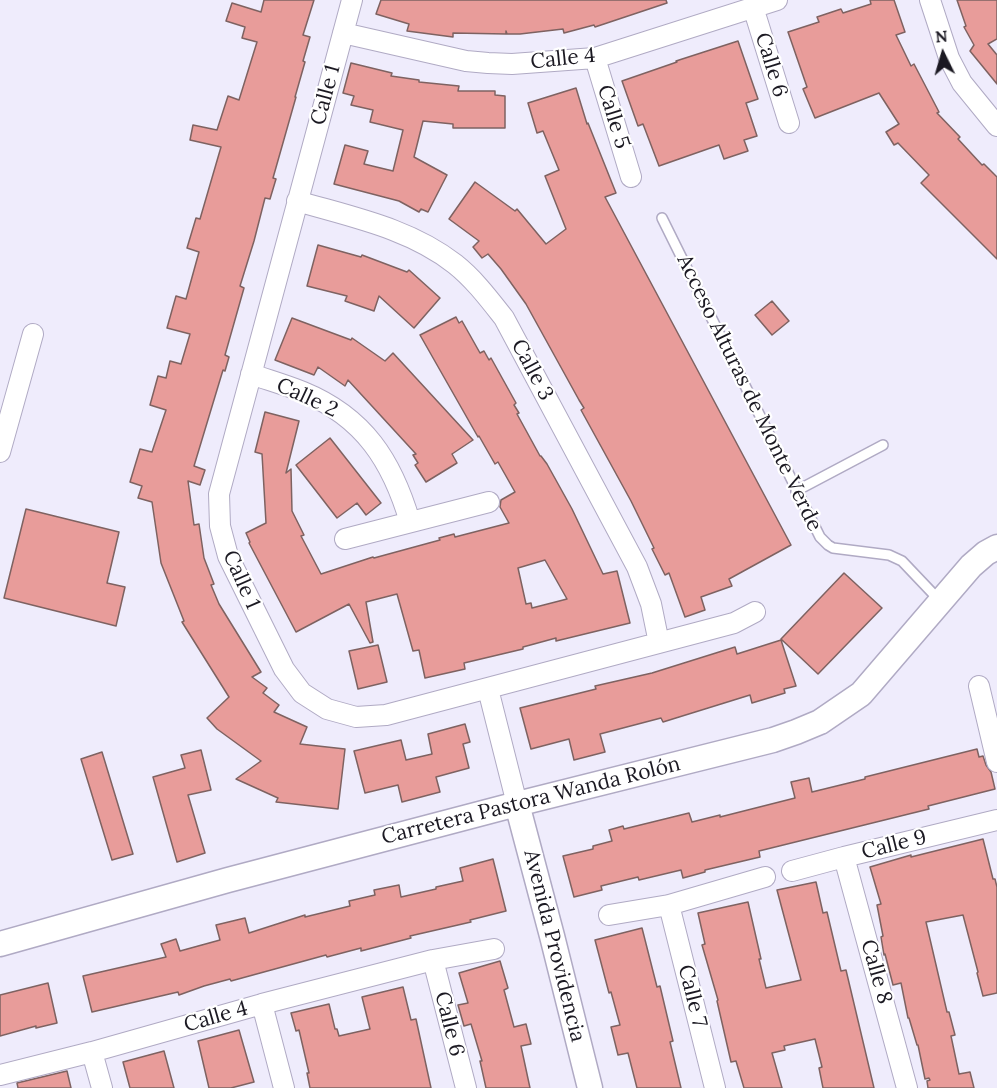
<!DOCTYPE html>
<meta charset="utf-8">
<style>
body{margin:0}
#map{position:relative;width:997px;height:1088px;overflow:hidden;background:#efecfc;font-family:Lora,serif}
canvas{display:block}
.north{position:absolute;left:913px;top:24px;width:60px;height:60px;-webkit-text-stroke:4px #fff;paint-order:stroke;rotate:355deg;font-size:16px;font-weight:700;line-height:24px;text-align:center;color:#1b1922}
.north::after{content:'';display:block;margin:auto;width:21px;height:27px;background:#1b1922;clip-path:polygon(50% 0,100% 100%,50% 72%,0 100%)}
</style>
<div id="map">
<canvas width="997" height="1088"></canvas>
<div class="north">N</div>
</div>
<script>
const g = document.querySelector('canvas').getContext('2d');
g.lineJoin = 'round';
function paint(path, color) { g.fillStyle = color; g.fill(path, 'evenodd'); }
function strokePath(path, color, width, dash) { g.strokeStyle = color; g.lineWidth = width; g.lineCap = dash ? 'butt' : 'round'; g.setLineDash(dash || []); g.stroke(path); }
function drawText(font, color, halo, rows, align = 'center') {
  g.font = font + ' Lora,serif'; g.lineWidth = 4.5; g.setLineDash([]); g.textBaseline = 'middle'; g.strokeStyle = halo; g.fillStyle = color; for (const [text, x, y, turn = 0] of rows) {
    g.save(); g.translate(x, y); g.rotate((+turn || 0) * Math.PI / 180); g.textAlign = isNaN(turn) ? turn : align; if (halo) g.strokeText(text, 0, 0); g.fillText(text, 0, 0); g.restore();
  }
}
const building = new Path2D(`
 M264,0H314L303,35L310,37L303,61L305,62L295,97H296L273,178L276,179L270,199L265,198L254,241L240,286L244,288L225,355L229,357L225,371L223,370L194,466L205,470L200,485L188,481L194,525L199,524L204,558L214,584L211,585L219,604L261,672L252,677L267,688L263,693L279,705L274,712L307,727L300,744L345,749L338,809L276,802L278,798L236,779L261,761L217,729L207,718L229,697L182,622L184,621L161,563L152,502L138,498L142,486L130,482L140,449L152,452L166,410L150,405L158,376L166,378L170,361L181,364L190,334L167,328L176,296L186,299L199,252L187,248L196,218L200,219L221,147L190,140L193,125L217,130L228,96L239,100L257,42L242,38L245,27L226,21L232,3L261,12Z
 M381,0H666L667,3L595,27L594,25L564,33L563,29L520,34H507L506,31V34L453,33V37L407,31L409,24L376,14Z
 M870,0H894L905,32L896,35L911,66L914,64L939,112L937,113L960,137L958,139L982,165L984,164L997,177V259L921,183L929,175L898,143L894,145L886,132L899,124L879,93L815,118L803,89L807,87L788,32L819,22L817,17L841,9L843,13L871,4Z
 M957,0H997V39L988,44L997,55V84L970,51L974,45L964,27L966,26Z
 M738,41L758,99L746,103L757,136L744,140L748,151L724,159L719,145L659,166L643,124L638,126L622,81L677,62L676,61Z
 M351,63L392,73L391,76L419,80V82L459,86L458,91H495V95L505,96V128H453V124L423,121L414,157L447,175L428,212L421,209L419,212L399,201L334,184L345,145L368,151L364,164L393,171L403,130L370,122L373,110L351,105L354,96L343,93Z
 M576,88L587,124L588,123L616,193L605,197L791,545L729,579L732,586L701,597L705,610L685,617L669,573L665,575L652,549L654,548L631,501L581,410L584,408L579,400L526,304L501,269L488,254L482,258L473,247L479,241L449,219L475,182L515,211L517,209L546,244L566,229L545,176L559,170L543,131L537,133L528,103Z
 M318,245L361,257L362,255L407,272L409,270L440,298L414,328L379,296L374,311L345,301L347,296L307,286Z
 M772,301L789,321L772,335L755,315Z
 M456,317L459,323L462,321L480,353L484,351L489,360L491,358L516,403L514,405L519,413L517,414L540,456H541L547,464L572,509L603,574L617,571L630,623L556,641V638L523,647V649L464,663L465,669L425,678L419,650L413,651L397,594L366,602L373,642L370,643L349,604L296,632L249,543L250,542L246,533L266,523L262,454L255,452L265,412L299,421L286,473L291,469L292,511L304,535L301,536L321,574L373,557L374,558L440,540L439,538L454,534L455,537L509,523L500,507L501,500L515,492L498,462L495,464L479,436L478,437L420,335ZM545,560L567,599L532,608L531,603L526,604L518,568Z
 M292,318L351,340L352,338L385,361L393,353L473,440L452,454L457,463L426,482L415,465L418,463L413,455L416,454L348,380L345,386L318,367L314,375L275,360Z
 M330,438L381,503L366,515L357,503L337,518L296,465Z
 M26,509L119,532L107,583L125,587L116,626L4,598Z
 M844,573L882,608L818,674L781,639Z
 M781,640L796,686L784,689L785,693L752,703L750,695L663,722L661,718L600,734L605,752L574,760L569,739L531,749L520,708L596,689L595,686L652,673L735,647L737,654Z
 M378,645L387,682L358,689L349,651Z
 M465,724L470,742L463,744L469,768L436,777L440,792L402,802L398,785L365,793L354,751L401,740L406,760L432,754L428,734Z
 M977,749L979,757L983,756L986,765L991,772L995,789L928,806L929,809L759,851L760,857L705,870V872L683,878L681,870L639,880L638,877L601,886L602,890L574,897L563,856L593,849V846L612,841L609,830L623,826L624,829L689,813L692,822L720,815V817L795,798L791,782L809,778L812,792L865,779V777Z
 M201,750L211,790L188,795L205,853L177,862L153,777L185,768L181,755Z
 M102,752L133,854L112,860L81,759Z
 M983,839L993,879H995L997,887V993L983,996L977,973L978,972L963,915L926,922L947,1012H949L955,1035L951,1036L959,1074L970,1072L974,1088H928L927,1081L930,1080L929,1078L925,1079L918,1045H917L909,1018H908L901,983L893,985L885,954L884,955L881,937L883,936L877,905L881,904L870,867L911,855V857Z
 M493,859L506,911L470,920L471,922L410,936L411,938L361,951V948L327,957L326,955L231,981L230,979L204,986L179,995L178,992L92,1012L83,976L166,957L161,944L176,939L180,951L220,940L216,925L245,918L249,933L305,915V917L350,906L349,901L375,895L374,890L399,885L401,897L436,889V887L463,881L460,868Z
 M816,882L823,913L827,912L841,971L846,970L874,1088H823L819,1068L822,1067L815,1039L784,1046L785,1050L772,1053L782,1088H744L736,1061L731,1062L717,1001L718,1000L702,945L705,944L698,913L748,902L761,959H759L766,988L801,980L777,890Z
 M642,928L657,987L660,986L673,1041L670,1042L681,1088H637L628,1053L618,1055L611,1027L620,1025L611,992L609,993L595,940Z
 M500,961L508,988L504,990L514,1027L526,1024L531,1044L521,1046L530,1088H486L480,1061H482L471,1024L464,1026L458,1005L468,1003L459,973Z
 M48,983L57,1023L36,1028V1026L0,1036V995Z
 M403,987L411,1020L416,1019L431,1088H310L307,1073H309L299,1030L296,1031L291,1013L329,1004L335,1029H337L339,1036L370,1029L362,997Z
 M239,1030L254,1082L231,1088H209L198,1041Z
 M164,1051L174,1088H130L123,1062Z
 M67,1071L71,1088H18L17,1083Z`);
const service = new Path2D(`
 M662,218L820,537L828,545L833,548L889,555L902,561L940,601
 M796,491L883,445`);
const minor = new Path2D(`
 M352,0L219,494L220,526L228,556L284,669L302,693L327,709L356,717L386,715L734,623L755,612
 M930,0L949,58L962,83L997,126
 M753,7L789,123
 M343,33L466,61L488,63L512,64L595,58L777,0
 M595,58L631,177
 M297,201C351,217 409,228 455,264C474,279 489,299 504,318L637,567L651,604L659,643
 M251,374C268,380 286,385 303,392C364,417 392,461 410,522
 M0,452L33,334
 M345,539L489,502
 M979,686L997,762
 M488,689L517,804
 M844,857L907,1088
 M792,871L844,857L997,820
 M669,905L715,1088
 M609,915L669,905L765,877
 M433,960L466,1088
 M262,1004L284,1088
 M92,1052L102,1088
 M0,1075L92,1052L262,1004L433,960L494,949`);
const tertiary = new Path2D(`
 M517,804L552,936L590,1088
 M0,944L228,880L517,804L773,740L796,732L820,722L861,694L971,566L986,553L997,547`);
const streetNames = [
 ["Calle 4",563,59,-6],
 ["Calle 6",771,65,73],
 ["Calle 1",326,95,-75],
 ["Calle 5",613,117,73],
 ["Calle 3",532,370,62],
 ["Acceso Alturas de Monte Verde",749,393,64],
 ["Calle 2",307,398,25],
 ["Calle 1",241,580,66],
 ["Carretera Pastora Wanda Rolón",531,801,-14],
 ["Calle 9",894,845,-14],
 ["Avenida Providencia",554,946,76],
 ["Calle 8",876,972,74],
 ["Calle 7",692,996,76],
 ["Calle 4",216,1017,-16],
 ["Calle 6",449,1024,76]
];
paint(building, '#e89c9a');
strokePath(building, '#7e6261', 1.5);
strokePath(service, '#b0aac4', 12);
strokePath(minor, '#b0aac4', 22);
strokePath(tertiary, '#b0aac4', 27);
strokePath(service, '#fff', 9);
strokePath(minor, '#fff', 20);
strokePath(tertiary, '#fff', 24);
drawText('21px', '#1b1922', '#fff', streetNames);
</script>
